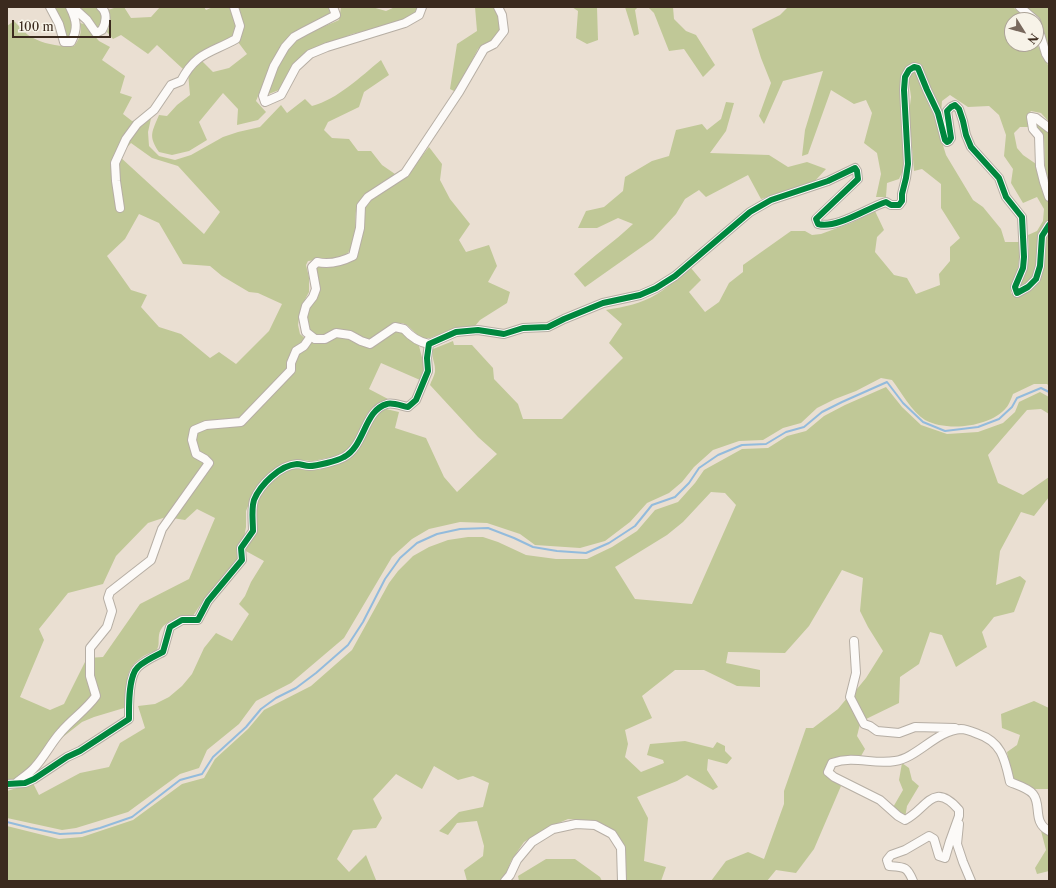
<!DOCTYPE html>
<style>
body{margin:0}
#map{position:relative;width:1056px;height:888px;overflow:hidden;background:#eadfd2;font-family:"Libre Caslon Text",serif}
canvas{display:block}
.frame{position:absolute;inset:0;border:8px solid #3b2a1e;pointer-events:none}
.north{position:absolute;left:1004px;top:12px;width:40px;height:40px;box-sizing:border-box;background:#f7f3e8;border:1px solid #aca397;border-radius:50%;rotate:127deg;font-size:11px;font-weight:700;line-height:16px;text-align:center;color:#3b2a1e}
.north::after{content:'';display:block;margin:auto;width:14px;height:18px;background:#78695d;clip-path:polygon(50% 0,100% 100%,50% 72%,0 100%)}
.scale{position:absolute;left:12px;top:20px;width:99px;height:18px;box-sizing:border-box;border:2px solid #3b2a1e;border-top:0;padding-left:5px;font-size:12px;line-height:14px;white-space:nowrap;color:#3b2a1e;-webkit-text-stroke:3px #f7f3e8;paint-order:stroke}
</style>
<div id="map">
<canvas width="1056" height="888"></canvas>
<div class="frame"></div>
<div class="north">N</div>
<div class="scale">100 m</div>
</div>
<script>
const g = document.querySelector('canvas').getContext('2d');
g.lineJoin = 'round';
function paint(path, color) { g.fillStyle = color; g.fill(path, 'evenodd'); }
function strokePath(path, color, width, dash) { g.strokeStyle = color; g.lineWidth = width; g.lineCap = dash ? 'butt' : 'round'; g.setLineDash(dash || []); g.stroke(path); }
const forest = new Path2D(`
 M52,7H68L75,22L68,41Z
 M80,7H99L105,22L100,29C95,26 85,12 80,7Z
 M117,7H124L131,18L151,17L160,7H204L206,10L213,7H229L236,25L233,36L198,54L183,69L157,45L148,54L121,35L113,39L107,32L110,23L108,10Z
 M237,7H330L331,13L296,31L285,42L265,79L256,101L266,112L258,120L237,125L238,109L223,93L199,122L207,140L189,151L172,155L159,152C148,136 152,132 159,115L167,116L177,105L190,95L188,73L201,60L213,72L229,68L247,54L238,42L243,26Z
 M341,7H372L386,11L395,7H420L417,13L403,20L383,27L352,34L307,53L296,62L279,90L266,95C274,76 281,51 299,39C311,30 326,26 339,20Z
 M475,7H494L500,16V29L494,40L478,49L456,92L450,89L457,44L477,31Z
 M572,7H597L598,40L587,44L576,38L578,11Z
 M625,7H638L635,10L639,34L634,36Z
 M648,7H673L674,19L686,31L696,35L715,65L703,77L684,49L669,51L654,13Z
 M788,7H1013L1028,20H1012V44H1036V42L1049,67V122L1041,113L1031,111L1027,116L1029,127H1020L1014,133L1017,148L1023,155L1039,166C1040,171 1040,177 1042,182C1046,198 1054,210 1046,226L1035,277L1022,289L1018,286C1028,266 1030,258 1028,235L1037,231L1043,221L1044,209L1037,197L1023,203L1011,183L1013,169L1004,156L1006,135L999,115L989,106L968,107L950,95L942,101L941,114L922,67L901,78L900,89L902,107V131L904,168L899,179L887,183L886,197H876L881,174L877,153L864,143L872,113L866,100L854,104L831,90L808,154L802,156L805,130L823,71L783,81L764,124L759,116L771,83L761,58L752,29L780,15Z
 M1023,7H1049V55L1043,37Z
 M14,21C19,26 26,35 33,38C44,44 61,47 74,46C80,38 82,33 80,23L84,24L99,41L110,47L102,60L125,76L120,93L132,97L123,114L132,121L138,120L152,114L148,132L149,146L159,156L175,160L191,155L223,137L238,132L260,127L281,105L287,113L305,99L312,106C338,99 360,77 381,60L389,75L364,92L359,107L328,122L324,130L332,138L349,139L358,151H371L382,165L395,174C386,181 360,195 357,206C353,219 360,246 345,255C336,261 327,257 317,259C314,259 311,261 308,261L306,265L309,277V292L301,307L298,325L300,334L308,341L317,343L336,337L350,339L361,344L396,330C404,333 411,341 419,346L425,369L420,380L381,363L369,389L388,399L373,407L367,414L354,443L341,455L313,461L297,460L283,464L265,478L254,492L246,511V527L244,538L237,549L238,560C221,577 206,595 193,616C180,617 162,620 159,635C158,642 160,645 156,651C141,655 127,666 127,683C126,694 128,697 124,708L94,717L82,722L54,744L19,779L7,781V26ZM131,143L152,158L178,166L220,212L204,234L119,156ZM139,214L159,223L183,264L210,266L222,276L249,292L258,293L282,304L269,331L236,364L219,352L210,358L181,334L159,327L141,307L147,295L131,290L107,256L125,239ZM197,509L215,518L189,579L140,604L103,657L87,658L64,704L50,710L20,697L44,640L39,629L68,593L103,584L116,556L148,523L166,517L185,520Z
 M916,70L923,92L934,116L946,155L973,200L983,207L1001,229L1005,242H1019C1019,252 1020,262 1017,271C1014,280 1010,282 1011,293L1016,297C1056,285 1032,254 1049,230V386L1047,384H1034L1013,394C1011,399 1009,405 1006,408C990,427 947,432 925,420C911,411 902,393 892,380L881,378L856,391L835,399L817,408L801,423L783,428L763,440L739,441L713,450L694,467L682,482L669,493L647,503L630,522L605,541L580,548L535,545L520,534L487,523L460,522L429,529L412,539L392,557L344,638L291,683L256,701L239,724L207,750L199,768L180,774L128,812L76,828L62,830L7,818V791L33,783L39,795L80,773L109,767L120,743L145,728L138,706L155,704L169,697L182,686L192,674L204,648L216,633L232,641L249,614L239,604L245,596L251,582L264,561L244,550L256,502L265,486L286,469L296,466L319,470L344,460L357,451L369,426L378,413L386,409L399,412L395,428L426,438L444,477L457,492L497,454L478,437L430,385C431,381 434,377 435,372C436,363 431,360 433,349L453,341L454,345H472L493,368L494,379L518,404L523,419H562L623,358L609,343L622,324L606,310C623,307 641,304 657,294C669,287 680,276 691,268L701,280L689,292L705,312L719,302L729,283L743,272V265L791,231H805L812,235L821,234L851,223L875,211L884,230L877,237L875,252L894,275L907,278L916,294L940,285L939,274L950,261V247L960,238L941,208V184L922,169L914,171L909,113L911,97L909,82L911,73Z
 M726,102L734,103L726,131L710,153L769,155L788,167L807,162L826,169L813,183L761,199L748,175L706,197L699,190L685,199L676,214L653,239L585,287L574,274C593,256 614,242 633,224L618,218L597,228H578L586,211L604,207L623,191L625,177L652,161L669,156L676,130L702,124L707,130L721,119Z
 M1037,120L1049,131V189L1045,176L1044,138L1034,124Z
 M429,147L442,164L440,180L450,199L470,224L459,240L466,252L489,245L497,266L488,282L510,292L507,303L480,320L475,326L454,329L430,338H421C416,334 412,329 407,325C395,317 378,334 369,341L323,335L315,337L308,331L305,319L307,308L314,298L313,267L317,266L326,268L342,265L352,261L357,255L359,249L363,228V208L369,200L406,176Z
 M886,387L902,407L921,425L947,434L978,432L1003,423L1015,412L1019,402L1040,392L1049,397V414L1041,409L1027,410L988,455L998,483L1023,495L1049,477V497L1034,516L1021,512L1000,551L996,585L1020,576L1026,581L1014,612L994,617L982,632L987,647L956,667L942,635L930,632L919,664L900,677L899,703L864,720L852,695L866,678L883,651L868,627L860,611L863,578L842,570L809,626L785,653L728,652L726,663L760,670V687L737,686L704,670H675L642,696L652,718L625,730L628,744L625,757L641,772L664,763L663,760L647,755L650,744L685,741L713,748L717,742L725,746V751L732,758L727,764L708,759L707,770L718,787L713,790L687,775L677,781L637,797L648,818L644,861L666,867L661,881H624L625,847L614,830L593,821L568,819L547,828L524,842L511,861L506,874L500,881H467L464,870L483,856L484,846L477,821L457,823L448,835L439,831L459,812L483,807L489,783L473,776L458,780L434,766L422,789L396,774L373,799L382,818L376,828L353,830L337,859L349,872L366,855L376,880L375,881H7V826L59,839L82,837L133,820L182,784L204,778L215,759L248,729L264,710L311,686L352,650L389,583L398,571L413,556L429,547L448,540L468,537H483L498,542L526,555L556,559H587L612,547L637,531L655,510L678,502L695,483L704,470L742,449L768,448L787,436L806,431L824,416L845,405ZM711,492L725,493L736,505L692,604L635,599L615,567L667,535L683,522Z
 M847,698L860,724L857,736L865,749L861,756L843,757L832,761L830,777L841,786L814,849L796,873L776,870L767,881H711L726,861L748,852L764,859L784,804V791L806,728H813L838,709Z
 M1034,701L1049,708V789H1034L1012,779L1007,752L1017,745L1020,735L1002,728L1001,714Z
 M902,763L909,768L912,780L919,786L907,806L905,818L892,809L903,790L899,780Z
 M1041,831L1049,836V871L1037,874L1035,868L1046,850Z
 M546,859H575L600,877L602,881H519L518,876Z`);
const stream = new Path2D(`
 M7,822L31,828L60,834L81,833L100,828L132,817L180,780L202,774L213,757L246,727L261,709L276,698L296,688L316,673L348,645L363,622L385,579L400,558L417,543L437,534L460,529L488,528L514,538L533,547L557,551L586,553L609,543L635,526L652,505L675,497L689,483L699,468L718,455L742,445L766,444L786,432L804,427L822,412L842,402L887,382L903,403L923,422L945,431L978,427L999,419L1012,407L1017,398L1041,388L1049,392`);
const street = new Path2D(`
 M50,7L59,24L64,42H71C78,29 77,21 70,7
 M75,7L76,10L87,20L96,33L102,30C106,23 108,13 101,7
 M333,7L336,15L305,31L294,37L285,47L274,66L263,96L265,102L281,95L296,67L310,54L327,47L405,23L419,15L422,7
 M1020,7L1035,20
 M1036,21L1046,54L1049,59
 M1049,128L1036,118L1031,117L1033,129L1039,136L1040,166L1044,182L1049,197
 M120,208L116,181L115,163L126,139L137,124L154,110L171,85L181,81C196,52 211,53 236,39L240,26L234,7
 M429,344C418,342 411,337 404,329L395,327L370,344L361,341L350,335L336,333L325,339H315L306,332L303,317L306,306L313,297L316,289L312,267L317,262C330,265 341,262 353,256L360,228L361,206L368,197L405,173L459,92L484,49L494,44L504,31L502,15L498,7
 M854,641L856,673L850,697L864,724L870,726L877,731L899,733L915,727L955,728
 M16,783C22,778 30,773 35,767C45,756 51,743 61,732C72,719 86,710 96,696L90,676V648L107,627L112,611L108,598L110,592L151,560L162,529L209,463L205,459L196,454L192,440L194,430L206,425L241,422L291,370V363L296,351L304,346L311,336
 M7,784L25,783L34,779L67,757L80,751L129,719C129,706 128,676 138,667C144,661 155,656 163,652L170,627L182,620H198L208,601L242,560L241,548L253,531C253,521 251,510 254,500C260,485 280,465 297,464C301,464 305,466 309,466C317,466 337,461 344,457C365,446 364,410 387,404C392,402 402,406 408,407L416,400L428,371L427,358L429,344L456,332L478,330L504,334L523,328L548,327L564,319L603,303L640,295L656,288L675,276L750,212L771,200L828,181L855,168L857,171L858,179L816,219L818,224C837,229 867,208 886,202L891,205H899L902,201V194L906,178L908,164L904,90L905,77L909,70L914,67L918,68L927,90L938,113L945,140L947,142L949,141L951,138L947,111L951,107L955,105L959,109L963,121L966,135L971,147L999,178L1006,197L1022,217L1024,257L1023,268L1015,287L1017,293L1028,287L1036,279L1040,266L1042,236L1049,225
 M959,824L957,844L963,862L971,881
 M505,881L510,875L517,860L532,842L553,829L576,824L595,825L612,834L621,848L622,881
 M913,881C907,866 904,867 889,866L887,860L891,855L905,850L929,836L934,839L939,856L945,858L950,841L959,816V810C933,780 927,809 905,820L898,816L880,800L834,777L828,772L832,763C855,755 873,765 895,761C917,758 937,730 961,729C966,729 973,732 978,734C1002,742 1005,760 1010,782C1017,785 1028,788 1033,794C1042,805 1032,822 1049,831`);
const cycleway = new Path2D(`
 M7,784L25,783L34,779L67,757L80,751L129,719C129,706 128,676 138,667C144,661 155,656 163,652L170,627L182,620H198L208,601L242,560L241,548L253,531C253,521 251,510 254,500C260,485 280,465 297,464C301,464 305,466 309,466C317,466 337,461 344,457C365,446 364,410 387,404C392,402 402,406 408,407L416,400L428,371L427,358L429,344L456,332L478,330L504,334L523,328L548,327L564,319L603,303L640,295L656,288L675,276L750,212L771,200L828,181L855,168L857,171L858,179L816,219L818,224C837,229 867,208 886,202L891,205H899L902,201V194L906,178L908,164L904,90L905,77L909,70L914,67L918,68L927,90L938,113L945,140L947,142L949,141L951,138L947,111L951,107L955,105L959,109L963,121L966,135L971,147L999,178L1006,197L1022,217L1024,257L1023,268L1015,287L1017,293L1028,287L1036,279L1040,266L1042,236L1049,225`);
paint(forest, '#c0c897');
strokePath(stream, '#93bbdc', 2);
strokePath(street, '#b6aea4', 10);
strokePath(street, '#fcfaf8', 8);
strokePath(cycleway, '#00873e', 6);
</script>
